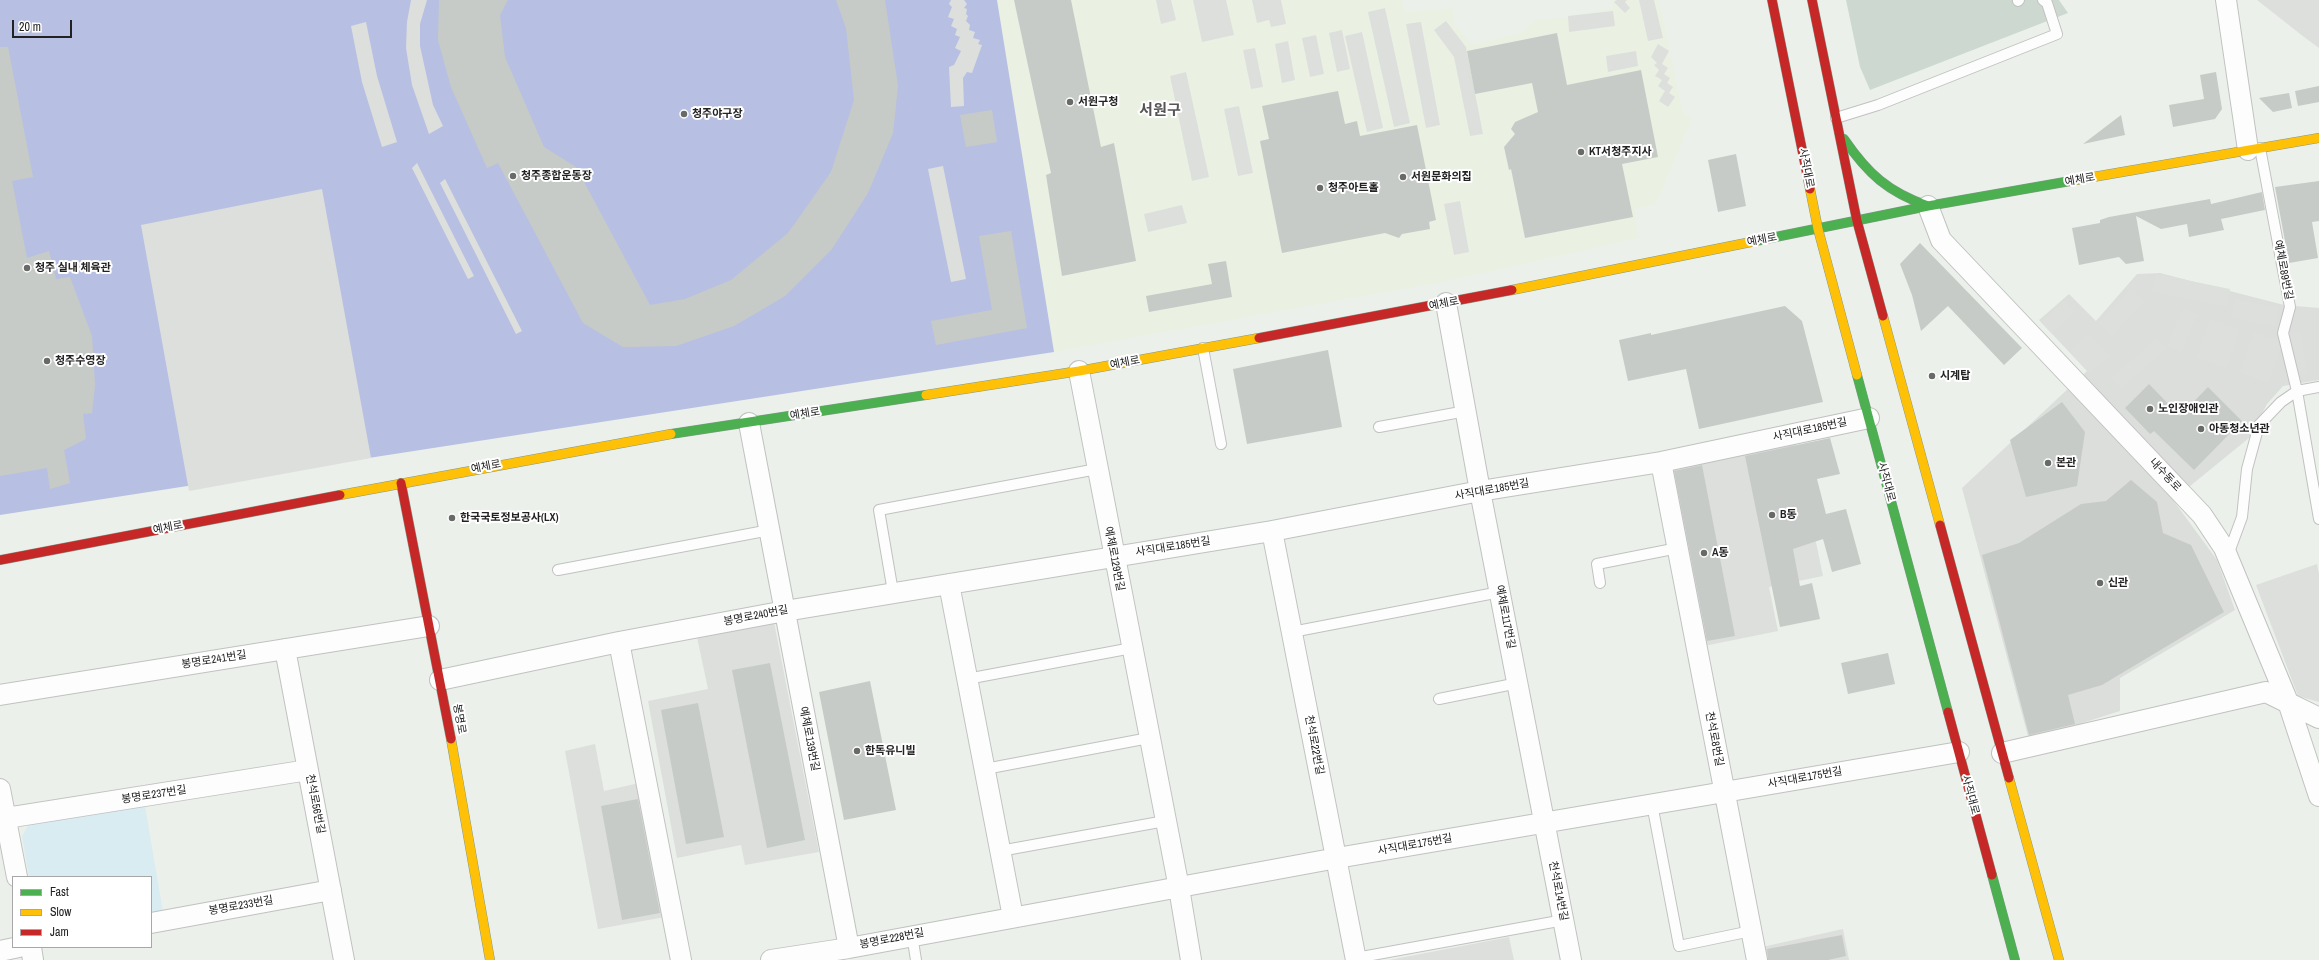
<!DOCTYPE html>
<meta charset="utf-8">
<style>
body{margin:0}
#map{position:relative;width:2319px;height:960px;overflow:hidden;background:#ebf0eb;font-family:"Archivo Narrow",sans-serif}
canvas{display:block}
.legend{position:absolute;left:12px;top:876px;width:140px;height:72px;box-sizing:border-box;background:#fff;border:1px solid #a7a7a7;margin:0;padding:5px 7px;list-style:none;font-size:12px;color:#222}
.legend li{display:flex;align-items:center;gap:8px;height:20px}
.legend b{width:20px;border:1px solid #a7a7a7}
.scale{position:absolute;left:12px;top:20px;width:60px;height:18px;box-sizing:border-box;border:2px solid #222;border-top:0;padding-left:5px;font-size:12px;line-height:14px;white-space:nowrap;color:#222;-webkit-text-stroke:3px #fff;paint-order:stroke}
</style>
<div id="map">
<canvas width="2319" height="960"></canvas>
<ul class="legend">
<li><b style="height:5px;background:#4caf50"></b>Fast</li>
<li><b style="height:5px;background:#ffc107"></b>Slow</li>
<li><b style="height:5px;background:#c62828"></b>Jam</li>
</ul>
<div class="scale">20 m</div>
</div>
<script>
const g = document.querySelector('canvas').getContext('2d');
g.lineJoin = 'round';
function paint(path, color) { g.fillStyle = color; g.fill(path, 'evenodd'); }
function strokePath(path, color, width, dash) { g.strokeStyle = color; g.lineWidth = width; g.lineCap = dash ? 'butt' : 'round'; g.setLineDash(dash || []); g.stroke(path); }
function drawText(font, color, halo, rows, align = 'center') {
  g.font = font + ' "Archivo Narrow","Noto Sans KR",sans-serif'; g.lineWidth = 4; g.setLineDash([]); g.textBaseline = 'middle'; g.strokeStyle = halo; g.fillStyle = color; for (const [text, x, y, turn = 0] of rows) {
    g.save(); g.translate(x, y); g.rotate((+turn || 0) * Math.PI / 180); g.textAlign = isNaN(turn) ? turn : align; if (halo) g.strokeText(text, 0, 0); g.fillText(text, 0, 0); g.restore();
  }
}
const residential = new Path2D(`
 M2257,0H2319V48L2304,37Z
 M1795,441L1823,576L1769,587L1778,631L1704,646L1670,467Z
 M774,622L819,852L745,865L741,845L677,858L648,701L708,689L697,637Z
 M595,744L604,791L639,783L665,917L598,929L565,751Z
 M1843,929L1849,960H1764L1762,947Z
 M1509,937L1514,960H1389Z`);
const commercial = new Path2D(`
 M997,0H1402L1405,12L1453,8L1454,25L1472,44L1523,32L1536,19L1561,18L1612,8L1613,0H1659L1683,112L1692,119L1656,204L1634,209L1639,238L1448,281L1054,352Z`);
const religious = new Path2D(`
 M2160,273L2284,305L2319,308V380L2283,386L2267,404L2249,438L2173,500L2217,560L2235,610L2120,678V711L2029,740L1962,488L2087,371L2039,320L2069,294L2096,321L2137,274Z`);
const construction = new Path2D(`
 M1846,0H2059L2068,13L1870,90L1860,67Z`);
const park = new Path2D(`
 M145,806L163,912L151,914V877H29L22,836L29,824Z`);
const pitch = new Path2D(`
 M0,0H997L1054,352L0,515Z`);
const parking = new Path2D(`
 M411,0H427L420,24V46L433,105L443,126L429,134L412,85L406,48L407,22Z
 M951,0H964L967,4L964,8L967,9L966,14L968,16L966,21L970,25L969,30L975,32L973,38L980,40L978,44L982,45L972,73L967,72L963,78L964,106L951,107L949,67L954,65L961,51L955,48L960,37L955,35L957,29L951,26L954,19L948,17L952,7L949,4Z
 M1156,0H1171L1176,20L1161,24Z
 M1193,0H1226L1234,35L1202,42Z
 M1252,0H1281L1286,24L1271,27L1269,20L1257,23Z
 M1617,0H1627L1625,2L1630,8L1625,13L1614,2Z
 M1639,0H1654L1663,38L1648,41Z
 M1385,8L1410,123L1394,127L1368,12Z
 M1613,11L1615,26L1569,32L1568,16Z
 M1446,21L1466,47L1483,134L1470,136L1454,57L1434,30Z
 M366,22L377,76L397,142L382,147L362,82L351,26Z
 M1421,22L1440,125L1426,128L1406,24Z
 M1342,30L1350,69L1337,72L1329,33Z
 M1362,32L1383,128L1367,132L1345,36Z
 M1316,35L1324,74L1310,77L1302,38Z
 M1288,41L1295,80L1282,83L1275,44Z
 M1658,44L1669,51L1662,64L1668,68L1664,74L1670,78L1667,83L1673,87L1669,93L1675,97L1668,107L1659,101L1665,91L1658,86L1662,80L1655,76L1659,70L1654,65L1657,63L1651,57Z
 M1255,48L1263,87L1251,89L1243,50Z
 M1636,51L1638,66L1608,72L1606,56Z
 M1186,72L1209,177L1192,181L1170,76Z
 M1239,106L1253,173L1238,176L1224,109Z
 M417,163L474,276L468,279L412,168Z
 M943,166L966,279L951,282L928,169Z
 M445,179L522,331L516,334L440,183Z
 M322,189L371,458L189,491L141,225Z
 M1460,201L1469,252L1454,255L1444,204Z
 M1182,205L1187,223L1148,232L1144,214Z
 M2156,274L2230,289L2227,306L2152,291Z
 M2131,288L2145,302L2112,336L2098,322Z
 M2235,299L2279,308L2275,326L2231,318Z
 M2064,300L2075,312L2052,334L2041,322Z
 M2182,309L2197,314L2182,352L2167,346Z
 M2210,319L2240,330L2226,368L2196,357Z
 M2300,331L2308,374L2296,376L2287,333Z
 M2254,332L2283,343L2268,383L2240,372Z
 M2088,334L2110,356L2091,373L2070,352Z
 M2157,337L2167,348L2121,389L2111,378Z
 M2317,564L2319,574V702L2298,696L2256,585Z`);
const building = new Path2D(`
 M439,0H508L500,15L505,57L544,147L576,167L650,305L685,299L731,280L788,233L831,172L854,100L846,28L836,0H885L898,86L893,133L868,193L832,249L785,296L734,326L676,346L623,347L583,323L498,163L487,168L451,87L438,40Z
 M1014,0H1071L1101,147L1114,143L1136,261L1062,276L1046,175L1051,173Z
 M1557,33L1567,85L1641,70L1658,157L1622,164L1633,217L1525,238L1511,169L1509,170L1504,147L1515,134L1511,129L1515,122L1538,112L1532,83L1475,94L1467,51Z
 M0,47H8L33,177L12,181L27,258L49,251L56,279L70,277L92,336L95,385L92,413L83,414L86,439L64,450L70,483L50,489L47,468L0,476Z
 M2216,72L2222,109L2215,119L2173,127L2169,105L2204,99L2200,75Z
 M2319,86V102L2298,106L2295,91Z
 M1338,91L1345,124L1357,121L1360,136L1417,125L1436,220L1429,222L1430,229L1402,234L1399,238L1385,233L1282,253L1260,141L1269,139L1262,106Z
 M2289,93L2292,108L2273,112L2259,98Z
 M992,110L997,142L966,147L960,115Z
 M2121,115L2125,135L2083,144Z
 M1736,154L1746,206L1718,212L1708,160Z
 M2319,181V221L2312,222L2318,258L2289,263L2275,187Z
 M2262,192L2265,210L2221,219L2224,230L2189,237L2187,224L2161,229L2136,216L2144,261L2126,264L2119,257L2079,265L2072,228L2100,223V220L2109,217L2210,199L2211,204Z
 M1011,231L1027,328L936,345L931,321L992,310L979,236Z
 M1920,243L2022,348L2004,365L1948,306L1921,331L1912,295L1900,264Z
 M1226,261L1232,297L1149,312L1146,296L1212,284L1208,264Z
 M1785,306L1802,321L1823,402L1699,429L1686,369L1628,381L1619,340L1651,333V335Z
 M1328,350L1342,427L1247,444L1233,369Z
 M2149,384L2180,416L2208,387L2242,421L2194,470L2154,431L2150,434L2125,408Z
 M2062,402L2085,432L2077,486L2026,497L2010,440Z
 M1830,438L1840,474L1817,479L1826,514L1846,509L1861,564L1832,572L1823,539L1793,549L1800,586L1812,583L1820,619L1780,627L1745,456Z
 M1702,465L1735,636L1707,641L1674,471Z
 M2131,480L2157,502L2163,533L2191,545L2224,612L2102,685L2068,695L2075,724L2029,735L1982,555L2019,543L2081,504L2106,501Z
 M1888,653L1895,684L1848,694L1841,663Z
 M770,663L805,840L767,848L732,670Z
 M870,681L896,810L844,820L819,692Z
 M698,703L724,837L686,844L661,710Z
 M638,799L660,913L622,920L601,806Z
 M1842,935L1846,956L1828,960H1768L1767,949Z`);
const lane = new Path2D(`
 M2018,1L2019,0
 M1836,118L1878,105L2057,34L2047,3L2043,0
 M1203,348L1221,444
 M2319,387L2297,391L2319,519
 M1379,427L1466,411
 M2228,555L2242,517L2247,469L2259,425L2281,402L2297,391L2283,333L2290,307L2260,148
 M558,570L770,530
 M1600,583L1597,564L1678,548
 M893,592L879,510L1097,469
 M1292,632L1500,592
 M967,679L1132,648
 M1439,699L1518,683
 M985,769L1149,738
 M1652,804L1679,946L1751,931
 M1000,851L1165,821
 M912,935L916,960
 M1356,958L1564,920`);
const street = new Path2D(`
 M2226,0L2248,150
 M1928,206L1941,240L2202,515L2224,548L2288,702L2319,796
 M1446,303L1480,491L1571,960
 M1079,371L1179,888L1191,960
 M749,423L849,948
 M1661,462L1757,960
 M1272,531L1356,960
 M949,584L1013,917
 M619,642L681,960
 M285,649L344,960
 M440,680L619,642L785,611L1272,531L1480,491L1661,462L1869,418
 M0,695L429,626
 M2002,753L2266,692L2319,718
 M0,789L17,877
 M0,819L308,770
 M151,923L331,890
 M31,947L33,960
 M0,951L19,947
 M771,960L849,948L1337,858L1959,752`);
const fast = new Path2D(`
 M1844,139C1868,174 1888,192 1928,206
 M1756,241L1928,206L2076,180
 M1857,375L1948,712
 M671,434L926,395
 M1992,875L2015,960`);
const slow = new Path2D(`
 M2076,180L2319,138
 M1810,189L1818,229L1857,375
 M1512,290L1756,241
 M1883,316L1940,525
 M926,395L1079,371L1259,338
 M340,495L671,434
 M451,739L490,960
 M2009,778L2059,960`);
const jam = new Path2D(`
 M1772,0L1810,189
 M1812,0L1857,221L1883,316
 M1259,338L1512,290
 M401,483L451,739
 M1940,525L2009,778
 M0,560L340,495
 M1948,712L1992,875`);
const markers = [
 [1070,102,4,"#686a68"],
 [684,114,4,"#686a68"],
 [1581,152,4,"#686a68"],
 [513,176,4,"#686a68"],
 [1403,177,4,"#686a68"],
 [1320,188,4,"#686a68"],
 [27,268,4,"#686a68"],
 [47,361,4,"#686a68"],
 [1932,376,4,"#686a68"],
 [2150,409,4,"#686a68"],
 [2201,429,4,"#686a68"],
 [2048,463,4,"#686a68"],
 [1772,515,4,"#686a68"],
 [452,518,4,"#686a68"],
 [1704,553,4,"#686a68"],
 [2100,583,4,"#686a68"],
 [857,751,4,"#686a68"]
];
const poiNames = [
 ["서원구청",1078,102],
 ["청주야구장",692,114],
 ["KT서청주지사",1589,152],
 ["청주종합운동장",521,176],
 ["서원문화의집",1411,177],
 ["청주아트홀",1328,188],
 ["청주 실내 체육관",35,268],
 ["청주수영장",55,361],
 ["시계탑",1940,376],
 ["노인장애인관",2158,409],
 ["아동청소년관",2209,429],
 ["본관",2056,463],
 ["B동",1780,515],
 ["한국국토정보공사(LX)",460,518],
 ["A동",1712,553],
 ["신관",2108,583],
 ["한독유니빌",865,751]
];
const streetNames = [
 ["사직대로",1806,168,79],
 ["예체로",2080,180,-10],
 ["예체로",1762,240,-11],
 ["예체로89번길",2283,270,79],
 ["예체로",1444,304,-11],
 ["예체로",1125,363,-11],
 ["예체로",805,414,-9],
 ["사직대로185번길",1810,430,-12],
 ["예체로",486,467,-11],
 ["내수동로",2165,475,47],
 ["사직대로",1886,482,75],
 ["사직대로185번길",1492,490,-10],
 ["예체로",168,528,-11],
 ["사직대로185번길",1173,547,-9],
 ["예체로129번길",1114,559,79],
 ["봉명로240번길",756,616,-11],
 ["예체로117번길",1505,617,79],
 ["봉명로241번길",214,660,-9],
 ["봉명로",459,719,80],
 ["예체로139번길",809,739,79],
 ["천석로8번길",1714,739,79],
 ["천석로22번길",1314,745,79],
 ["사직대로175번길",1805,778,-10],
 ["봉명로237번길",154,795,-9],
 ["사직대로",1970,795,75],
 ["천석로56번길",315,804,79],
 ["사직대로175번길",1415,845,-10],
 ["천석로14번길",1558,891,79],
 ["봉명로233번길",241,906,-10],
 ["봉명로228번길",892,939,-11]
];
const districtNames = [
 ["서원구",1160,111]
];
paint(residential, '#dddfdc');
paint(commercial, '#eaf1e2');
paint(religious, '#dcdedc');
paint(construction, '#cdd9d0');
paint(park, '#d9ecf2');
paint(pitch, '#b7c0e2');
paint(parking, '#dddfdd');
paint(building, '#c7cbc7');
strokePath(lane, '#c0c2c0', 12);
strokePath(street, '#c0c2c0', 22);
strokePath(fast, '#839a8a', 10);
strokePath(slow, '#839a8a', 10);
strokePath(jam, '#839a8a', 10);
strokePath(lane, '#fcfdfc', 10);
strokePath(street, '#fcfdfc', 20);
strokePath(fast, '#4caf50', 9);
strokePath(slow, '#ffc107', 9);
strokePath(jam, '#c62828', 9);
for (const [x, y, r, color] of markers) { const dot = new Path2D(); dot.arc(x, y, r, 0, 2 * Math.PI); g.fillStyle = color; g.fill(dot); strokePath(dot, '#fff', 1.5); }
drawText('bold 11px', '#222', '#fff', poiNames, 'left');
drawText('11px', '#222', '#fff', streetNames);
drawText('bold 15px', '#555', '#fff', districtNames);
</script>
